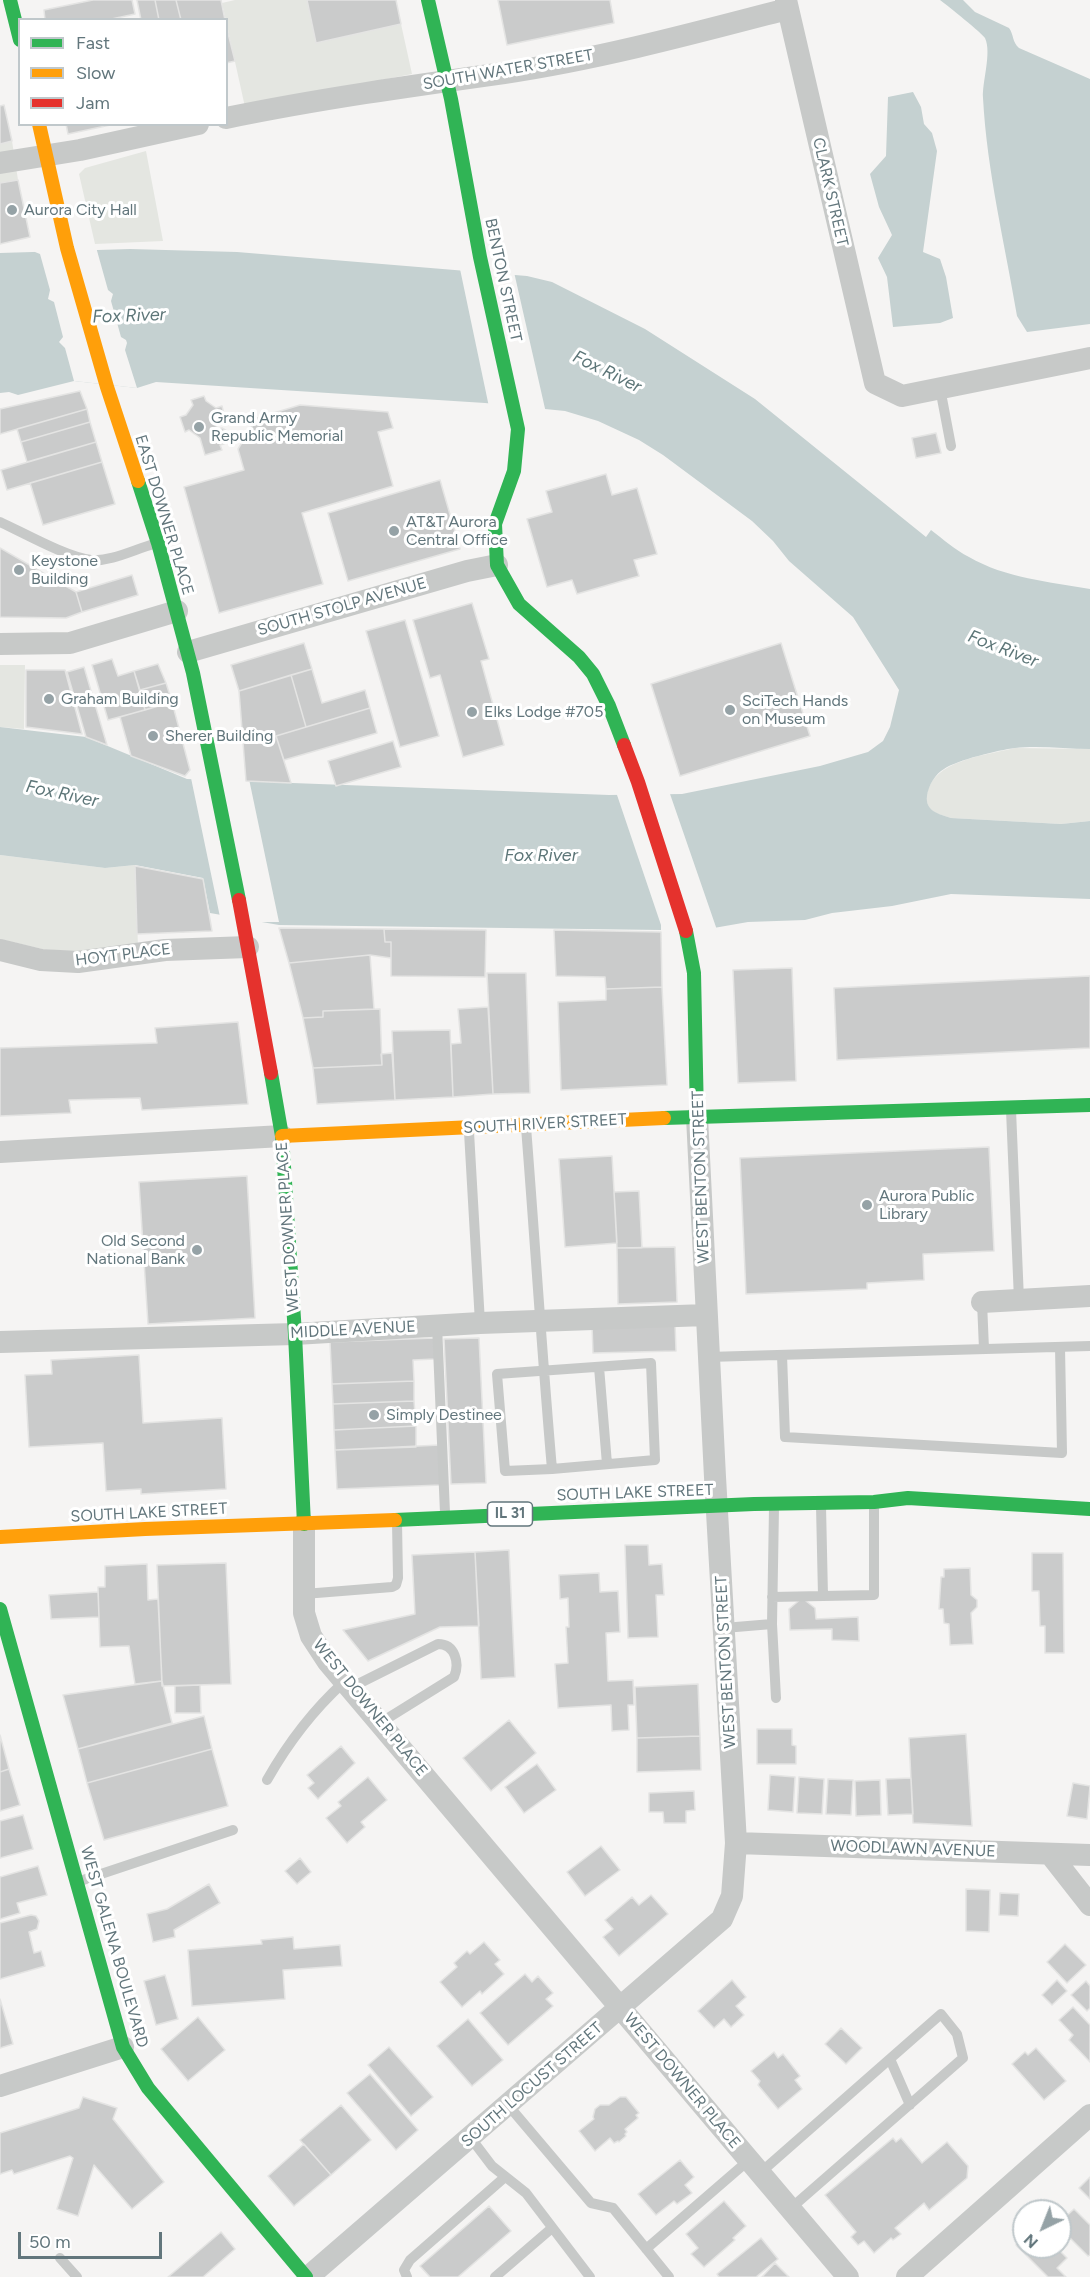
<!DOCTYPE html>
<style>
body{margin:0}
#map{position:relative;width:1090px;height:2277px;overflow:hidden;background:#f5f4f3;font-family:Figtree,sans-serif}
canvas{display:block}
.legend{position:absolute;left:18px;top:18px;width:210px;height:108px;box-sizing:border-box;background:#fff;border:2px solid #c0c8cb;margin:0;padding:8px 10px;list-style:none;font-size:18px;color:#62767c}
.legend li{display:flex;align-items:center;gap:12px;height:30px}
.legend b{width:30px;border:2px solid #c0c8cb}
.north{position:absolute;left:1012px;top:2199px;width:60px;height:60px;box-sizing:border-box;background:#fff;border:2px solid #c0c8cb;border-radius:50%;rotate:223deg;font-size:16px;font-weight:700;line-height:24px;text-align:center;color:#62767c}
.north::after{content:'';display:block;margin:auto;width:21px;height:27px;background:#95a2a6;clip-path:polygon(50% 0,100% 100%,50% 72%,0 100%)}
.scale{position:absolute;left:18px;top:2232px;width:144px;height:27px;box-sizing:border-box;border:3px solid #62767c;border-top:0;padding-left:8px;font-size:18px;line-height:21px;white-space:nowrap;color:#62767c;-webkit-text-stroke:4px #fff;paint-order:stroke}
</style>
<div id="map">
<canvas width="1090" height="2277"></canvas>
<ul class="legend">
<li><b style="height:8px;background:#30b455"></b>Fast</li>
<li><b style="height:8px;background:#ff9f0a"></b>Slow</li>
<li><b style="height:8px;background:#e5322d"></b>Jam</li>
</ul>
<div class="north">N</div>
<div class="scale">50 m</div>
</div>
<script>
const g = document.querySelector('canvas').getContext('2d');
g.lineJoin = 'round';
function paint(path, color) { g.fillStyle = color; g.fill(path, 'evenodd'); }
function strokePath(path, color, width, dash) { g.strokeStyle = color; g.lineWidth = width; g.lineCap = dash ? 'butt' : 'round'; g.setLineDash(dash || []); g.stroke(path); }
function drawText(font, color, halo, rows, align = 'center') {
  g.font = font + ' Figtree,sans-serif'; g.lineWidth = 6; g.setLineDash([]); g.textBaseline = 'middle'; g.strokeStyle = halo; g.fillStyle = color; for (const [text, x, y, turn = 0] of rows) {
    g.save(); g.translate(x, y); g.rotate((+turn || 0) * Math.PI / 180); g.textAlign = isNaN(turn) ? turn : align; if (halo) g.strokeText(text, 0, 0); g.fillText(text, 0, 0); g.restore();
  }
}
const green = new Path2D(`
 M235,0H307L316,42L401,24L412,74L245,107L222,3Z
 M12,141L18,180L0,183V144Z
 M146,151L163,241L95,244L79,174L85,168Z
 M0,665H25L24,729L0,727Z
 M1015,748L1090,749V821L1061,824L951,818C939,814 925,812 927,796C931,760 987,755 1015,748Z
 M0,855L105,868L135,865L138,947L75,952L42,949L0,939Z`);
const water = new Path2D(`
 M940,0H963L975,12L1009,28C1014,35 1012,42 1019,48L1090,79V324L1027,332L1017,316C1005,244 987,172 983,98C982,82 992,53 985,38C983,34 947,5 940,0Z
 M913,92L921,107L924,124L932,133L937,151L923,252L940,259L946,277L953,318L940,323L893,327L887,277L878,258L892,235L879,207L870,174L886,156L888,97Z
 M130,249L237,252L527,276L552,282L645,329L755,399L926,537L931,530C943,539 955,550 969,557C1005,578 1050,582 1090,589V749C1066,749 1039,745 1015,748C999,750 957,760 944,769C936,773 928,786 927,796C925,811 939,814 951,818L1061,824L1090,821V899L951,894L892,906L832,913L805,920L748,922L708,929L679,927L661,930L279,925L210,913L203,878L135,865L105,868L0,855V727L86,737L187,779L609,795L682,794L820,766L868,752L883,741L890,727L899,690L853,617L789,561L773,541L752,521L663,455L639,440L598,421L565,411L485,403L156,382L137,388L74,381L18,395L9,392L0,393V253Z`);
const pier = new Path2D(`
 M96,247L108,290L113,294L111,301L121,337L126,340L127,343L125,350L137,388L74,381L65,348L59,342L63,337L54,302L48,299L50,290L40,254L35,252L34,249Z
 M460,269L514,272L546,413L489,407Z
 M191,778L249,779L279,922H248L220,917Z
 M669,791L717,930L708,932L679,930L661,933V925L616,792Z`);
const building = new Path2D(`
 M93,0H132L135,14L107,20H45L44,10Z
 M137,0H155L159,20H141Z
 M155,0H176L181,20H159Z
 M176,0H221L225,20H181Z
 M307,0H396L401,24L316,43Z
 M498,0H610L614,23L507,45Z
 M226,25L235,61L226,63Z
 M4,105L12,141L0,144V106Z
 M66,124H115L68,134Z
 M18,180L30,237L0,244V183Z
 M80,391L87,409L0,434V409Z
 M204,396L206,401L216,408L222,406L225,419L219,420L215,430L222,428L230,433L224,444L220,445L222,450L205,455L200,438L189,430L185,432L180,417L186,415L193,405L191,400Z
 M300,405L388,412L393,428L378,432L393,486L302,513L323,584L219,613L184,487L244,470L238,449L257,418Z
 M87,409L90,422L21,442L17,429Z
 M90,422L96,442L27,462L21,442Z
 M936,433L941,453L916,458L912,438Z
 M96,442L102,462L7,490L1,470Z
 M102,462L115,504L43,525L30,483Z
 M606,474L612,495L637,488L657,554L634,560L639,576L577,594L572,580L547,587L527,519L552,512L546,491Z
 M440,480L460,549L348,581L328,513Z
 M0,548L76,592L82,612L66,618L0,617Z
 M132,575L138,595L82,612L76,592Z
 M472,603L489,659L481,661L504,745L463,757L440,675L430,678L413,620Z
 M405,620L439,736L400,747L366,631Z
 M304,643L312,669L239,691L231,665Z
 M781,643L810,736L680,776L651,684Z
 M112,659L118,676L134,671L145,710L108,720L92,665Z
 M158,664L166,683L140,690L134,671Z
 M84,667L107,745L86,737L67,672Z
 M312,669L322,703L365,690L370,708L306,727L291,675Z
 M26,670H65L82,734L26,727Z
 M291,675L306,727L276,736L291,783L246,781L239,691Z
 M166,683L172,702L145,710L140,690Z
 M172,702L190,770L185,776L131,756L120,717Z
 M370,708L377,733L284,760L276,736Z
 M393,741L401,767L336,786L328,761Z
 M135,866L203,879L212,931L137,934Z
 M279,928L384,929L385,942H391V958L370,955L289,963Z
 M384,929L486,930L485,977L391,976V942H385Z
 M554,930L661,932L662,987L606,989L605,977L556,976Z
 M370,955L374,1009L323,1011V1017L303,1018L289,963Z
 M792,968L796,1081L738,1083L733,970Z
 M487,973H526L530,1093L493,1094Z
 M1090,976V1048L837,1060L834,988Z
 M662,987L667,1085L561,1090L558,1002L606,1000V989Z
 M488,1007L493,1094L453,1097L451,1044L461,1043L458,1009Z
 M380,1009L382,1065L313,1068L303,1018L323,1017V1011Z
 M238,1022L248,1104L142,1110L140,1098L69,1100L71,1113L0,1116V1048L157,1043L155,1028Z
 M450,1030L453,1097L395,1100L392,1031Z
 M392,1053L395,1100L317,1104L313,1068L382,1065L381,1054Z
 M989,1147L994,1251L923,1254L924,1280L867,1283V1289L746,1294L740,1158Z
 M612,1156L617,1243L565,1247L559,1159Z
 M247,1176L255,1318L148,1324L139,1182Z
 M639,1191L642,1248H617L614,1192Z
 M675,1247L677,1302L618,1304L617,1248Z
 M675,1323L676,1351L593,1353L592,1325Z
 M434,1338L435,1359L413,1360L414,1381L332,1384L330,1342Z
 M479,1338L486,1483L451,1484L444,1339Z
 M139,1355L143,1423L222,1418L226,1489L141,1494V1489L106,1491L103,1443L29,1447L25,1375L52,1374L51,1360Z
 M414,1381V1401L333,1404L332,1384Z
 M414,1401L416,1426L334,1430L333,1404Z
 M416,1426V1447L335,1450L334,1430Z
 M440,1445L441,1485L337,1489L335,1450Z
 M625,1545H648L649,1565L662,1564L664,1595H656L658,1637L628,1638Z
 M509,1550L515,1677L481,1679L475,1552Z
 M475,1552L479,1626L440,1627L368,1661L343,1630L415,1614L412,1555Z
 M1032,1553H1063L1064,1653H1045V1626H1040L1039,1591H1032Z
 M226,1563L231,1684L162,1686L157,1565Z
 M147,1564L148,1600L158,1599L162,1681L135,1684L129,1646L100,1647L98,1587H105V1566Z
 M970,1568L971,1595L977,1600V1607L971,1613L973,1644L950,1645L949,1624L944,1623L943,1609H939L941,1577H944V1569Z
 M599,1573L600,1592L618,1591L620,1632L606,1633L608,1681L633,1680L634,1705H628L629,1730L612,1731L611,1705L558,1708L555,1664L568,1663L566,1627H569L568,1598L560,1599L559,1575Z
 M98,1592L99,1617L51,1619L49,1595Z
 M802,1598L815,1608L816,1619L858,1617L859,1641L832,1640V1629L790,1630L789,1609Z
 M162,1681L172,1723L78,1749L63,1695Z
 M698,1684L700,1736L637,1738L635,1687Z
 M200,1685L201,1713H175V1686Z
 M204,1716L212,1749L87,1783L78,1749Z
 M509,1720L536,1753L491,1791L463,1758Z
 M757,1729H792V1745L796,1746V1764H757Z
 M966,1734L972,1826L913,1823L909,1738Z
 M0,1735L9,1769L0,1772Z
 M700,1736L701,1770L637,1772V1738Z
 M341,1746L355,1763L318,1799L308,1788L314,1783L307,1775Z
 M212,1749L228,1806L104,1840L87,1783Z
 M537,1764L556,1790L524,1813L505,1787Z
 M9,1769L20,1805L0,1811V1772Z
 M770,1775L795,1777L793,1812L768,1810Z
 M368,1777L387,1800L361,1822L365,1827L347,1843L326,1818L341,1806L338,1802Z
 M799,1777L824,1779L822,1814L797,1813Z
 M911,1778L913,1814L888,1815L886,1779Z
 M828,1779L853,1780L851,1815L826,1814Z
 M880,1780L881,1815L856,1816L855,1781Z
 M1073,1783L1090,1786L1087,1819L1067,1816Z
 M694,1791L695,1810L686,1811V1823H664L663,1812H649V1793Z
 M23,1815L33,1849L0,1858V1821Z
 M601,1846L620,1870L585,1896L567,1872Z
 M300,1858L311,1872L297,1884L285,1871Z
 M38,1866L47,1895L17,1903L20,1913L0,1919V1877Z
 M209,1884L220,1903L174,1930L175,1937L153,1942L147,1914L167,1909Z
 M966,1889L990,1890L989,1932L966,1931Z
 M1000,1893L1019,1894L1018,1916L999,1915Z
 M651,1895L668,1914L619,1956L603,1937L613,1929L605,1920L632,1897L639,1905Z
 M31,1915L36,1916L39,1921L37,1929L29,1932L34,1953L41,1951L45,1966L0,1979V1923Z
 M293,1937L294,1949L340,1945L342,1966L283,1970L285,1999L192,2006L188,1950L262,1944L261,1940Z
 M484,1942L500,1960L495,1964L504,1974L482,1994L480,1991L462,2007L440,1982L457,1967L454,1963L467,1951L470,1954Z
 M1065,1944L1086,1965L1067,1983L1047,1962Z
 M525,1974L532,1982L538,1976L553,1993L546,1999L553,2006L508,2045L480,2013Z
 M165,1975L178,2019L156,2025L144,1981Z
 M732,1980L746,1997L736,2006L744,2015L731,2027L724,2019L714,2028L698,2011Z
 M1057,1980L1067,1991L1052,2005L1042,1995Z
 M1086,1981L1090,1986V2008L1087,2011L1071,1995Z
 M0,1999L13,2044L0,2048Z
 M1073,2007L1090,2025V2062L1069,2040L1073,2035L1059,2020Z
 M198,2017L225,2050L188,2081L161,2049Z
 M468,2019L503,2060L472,2086L437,2046Z
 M841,2028L862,2048L846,2064L825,2044Z
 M389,2047L433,2097L411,2116L368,2065Z
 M1036,2048L1066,2081L1044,2100L1012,2064L1025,2052L1028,2055Z
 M774,2052L778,2058L783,2054L800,2076L795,2080L802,2089L778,2109L758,2085L760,2081L751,2071Z
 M370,2074L418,2130L396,2150L347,2093Z
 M83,2097L117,2108L113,2119L164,2182L132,2209L94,2165L78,2216L57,2209L73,2158L70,2156L14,2174L12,2170L0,2174V2133L79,2108Z
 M620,2097H626L639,2113L636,2115L638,2118L625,2129L627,2132L625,2134L626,2136L619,2142L618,2141L614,2143L610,2138L595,2151L579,2131L594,2119L593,2117L595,2109L600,2105H609Z
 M341,2105L371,2140L331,2175L300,2140Z
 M893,2138L896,2142L901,2138L922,2163L947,2142L968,2166L967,2178L929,2210L924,2203L895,2228L901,2234L893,2240L891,2238L874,2253L864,2241L858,2245L851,2237L856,2232L825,2195Z
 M304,2144L331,2175L294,2206L268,2176Z
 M680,2160L694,2177L685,2185L692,2193L677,2204L674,2201L656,2215L638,2194Z
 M1090,2177V2199L1079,2188Z
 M724,2201L746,2226L733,2238L735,2240L704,2267L691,2254L698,2248L686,2234Z
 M489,2206L511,2231L458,2277H430L420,2266Z
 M1074,2209L1090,2225V2255L1088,2256L1060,2228V2222Z
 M221,2232L235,2249L203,2277H168Z
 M1024,2237V2247H1056L1067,2258L1057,2268L1066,2277H1048L1016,2245Z
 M761,2238L778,2259L756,2277H719L717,2274Z
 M775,2263L789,2277H762Z`);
const lane = new Path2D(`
 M940,388L951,446
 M0,522C24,533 66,557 91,560C111,562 135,549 154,544
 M1011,1110L1019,1300
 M526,1127C535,1241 542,1355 552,1469L655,1460L651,1363L497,1374L505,1471L552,1469
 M469,1132L480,1323
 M982,1302L984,1349
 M437,1325L445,1513
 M782,1355L785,1437L1062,1453L1060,1347
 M708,1357L1090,1346
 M599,1367L607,1464
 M821,1506L823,1596
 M304,1594L392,1587L396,1585L398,1578L397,1522
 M772,1597L874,1595V1505
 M772,1624L774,1508
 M724,1628L772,1624L776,1698
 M350,1688L438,1644C455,1644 460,1663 454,1677L380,1723
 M267,1780C288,1743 312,1711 344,1682
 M80,1881L233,1830
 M890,2059L910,2105
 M508,2105L591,2203L613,2208L669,2277
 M470,2137L492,2166L526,2193L590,2277
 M760,2173L941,2014L957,2034L963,2058L790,2209
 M646,2249L749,2160
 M60,2258L77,2277
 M407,2277L404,2270L410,2260L505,2177
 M495,2277L552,2228`);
const street = new Path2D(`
 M786,0L875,383L902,396L1090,358
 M226,118C318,99 411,86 504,73C599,59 695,33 787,9
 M0,163L80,150L198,124
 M0,644L70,643L177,611
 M188,652L467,571L497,565
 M0,950L41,960L78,962L165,950L248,947
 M0,1152L282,1136
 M982,1302L1090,1296
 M0,1342L295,1334L480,1323L706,1315
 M304,1524V1613L311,1636L328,1662L848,2277
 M736,1843L1090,1855
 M1050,1854L1090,1905
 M0,2086L123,2047
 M308,2277L722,1919L732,1896L736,1843L715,1477L697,1117
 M907,2277L1090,2115`);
const fast = new Path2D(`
 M10,0L20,40
 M428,0L451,99L480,257L518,429L514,471L495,524L497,565L519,604L579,657L593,674L609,706L624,745
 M138,481L158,543L193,673L239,900
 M686,931L694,973L697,1117
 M271,1073L282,1136L295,1334L304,1524
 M664,1118L1090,1105
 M395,1520L754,1504L874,1502L908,1498L1090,1509
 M0,1609L123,2047L148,2088L306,2277`);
const slow = new Path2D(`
 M39,124L67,248L107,387L138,481
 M282,1136L664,1118
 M0,1537L145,1529L395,1520`);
const jam = new Path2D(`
 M624,745L638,782L686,931
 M239,900L271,1073`);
const markers = [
 [12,210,6,"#95a2a6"],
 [199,427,6,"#95a2a6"],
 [394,531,6,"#95a2a6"],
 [19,570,6,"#95a2a6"],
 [49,699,6,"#95a2a6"],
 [730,710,6,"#95a2a6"],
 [472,712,6,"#95a2a6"],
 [153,736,6,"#95a2a6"],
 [867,1205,6,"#95a2a6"],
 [197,1250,6,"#95a2a6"],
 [374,1415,6,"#95a2a6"]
];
const shields = [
 [510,1514,45]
];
const shieldNames = [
 ["IL 31",510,1514]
];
const streetNames = [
 ["SOUTH WATER STREET",508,70,-10],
 ["CLARK STREET",830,192,77],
 ["BENTON STREET",503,280,78],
 ["EAST DOWNER PLACE",164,515,73],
 ["SOUTH STOLP AVENUE",342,607,-16],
 ["HOYT PLACE",123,955,-7],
 ["SOUTH RIVER STREET",545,1124,-3],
 ["WEST BENTON STREET",701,1177,-92],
 ["WEST DOWNER PLACE",288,1227,-94],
 ["MIDDLE AVENUE",353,1330,-3],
 ["SOUTH LAKE STREET",635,1493,-2],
 ["SOUTH LAKE STREET",149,1513,-3],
 ["WEST BENTON STREET",726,1662,-93],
 ["WEST DOWNER PLACE",370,1708,51],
 ["WOODLAWN AVENUE",913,1849,2],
 ["WEST GALENA BOULEVARD",114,1947,74],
 ["WEST DOWNER PLACE",682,2081,50],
 ["SOUTH LOCUST STREET",532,2085,-41]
];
const poiNames = [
 ["Aurora City Hall",24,210],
 ["Grand Army",211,418],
 ["Republic Memorial",211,436],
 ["AT&T Aurora",406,522],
 ["Central Office",406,540],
 ["Keystone",31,561],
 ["Building",31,579],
 ["Graham Building",61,699],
 ["SciTech Hands",742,701],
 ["on Museum",742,719],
 ["Elks Lodge #705",484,712],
 ["Sherer Building",165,736],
 ["Aurora Public",879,1196],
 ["Library",879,1214],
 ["Old Second",185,1241,"right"],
 ["National Bank",185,1259,"right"],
 ["Simply Destinee",386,1415]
];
const waterNames = [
 ["Fox River",129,316,-2],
 ["Fox River",607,372,26],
 ["Fox River",1003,649,21],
 ["Fox River",62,794,12],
 ["Fox River",541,856]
];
paint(green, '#e4e6e1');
paint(water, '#c5d1d1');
paint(pier, '#f5f4f3');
paint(building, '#cacbcb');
strokePath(building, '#e4e4e3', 1.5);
strokePath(lane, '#c7c9c8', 10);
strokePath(street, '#c7c9c8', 22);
strokePath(fast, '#30b455', 14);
strokePath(slow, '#ff9f0a', 14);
strokePath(jam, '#e5322d', 14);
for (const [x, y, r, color] of markers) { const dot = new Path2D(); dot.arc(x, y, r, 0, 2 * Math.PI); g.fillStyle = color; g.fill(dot); strokePath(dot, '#fff', 2); }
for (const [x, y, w] of shields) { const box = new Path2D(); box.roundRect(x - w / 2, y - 12, w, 24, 4.5); g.fillStyle = '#fff'; g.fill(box); strokePath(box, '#62767c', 1.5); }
drawText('bold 15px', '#62767c', null, shieldNames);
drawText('16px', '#62767c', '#fff', streetNames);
drawText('16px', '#62767c', '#fff', poiNames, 'left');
drawText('italic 18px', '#5d7678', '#fff', waterNames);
</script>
